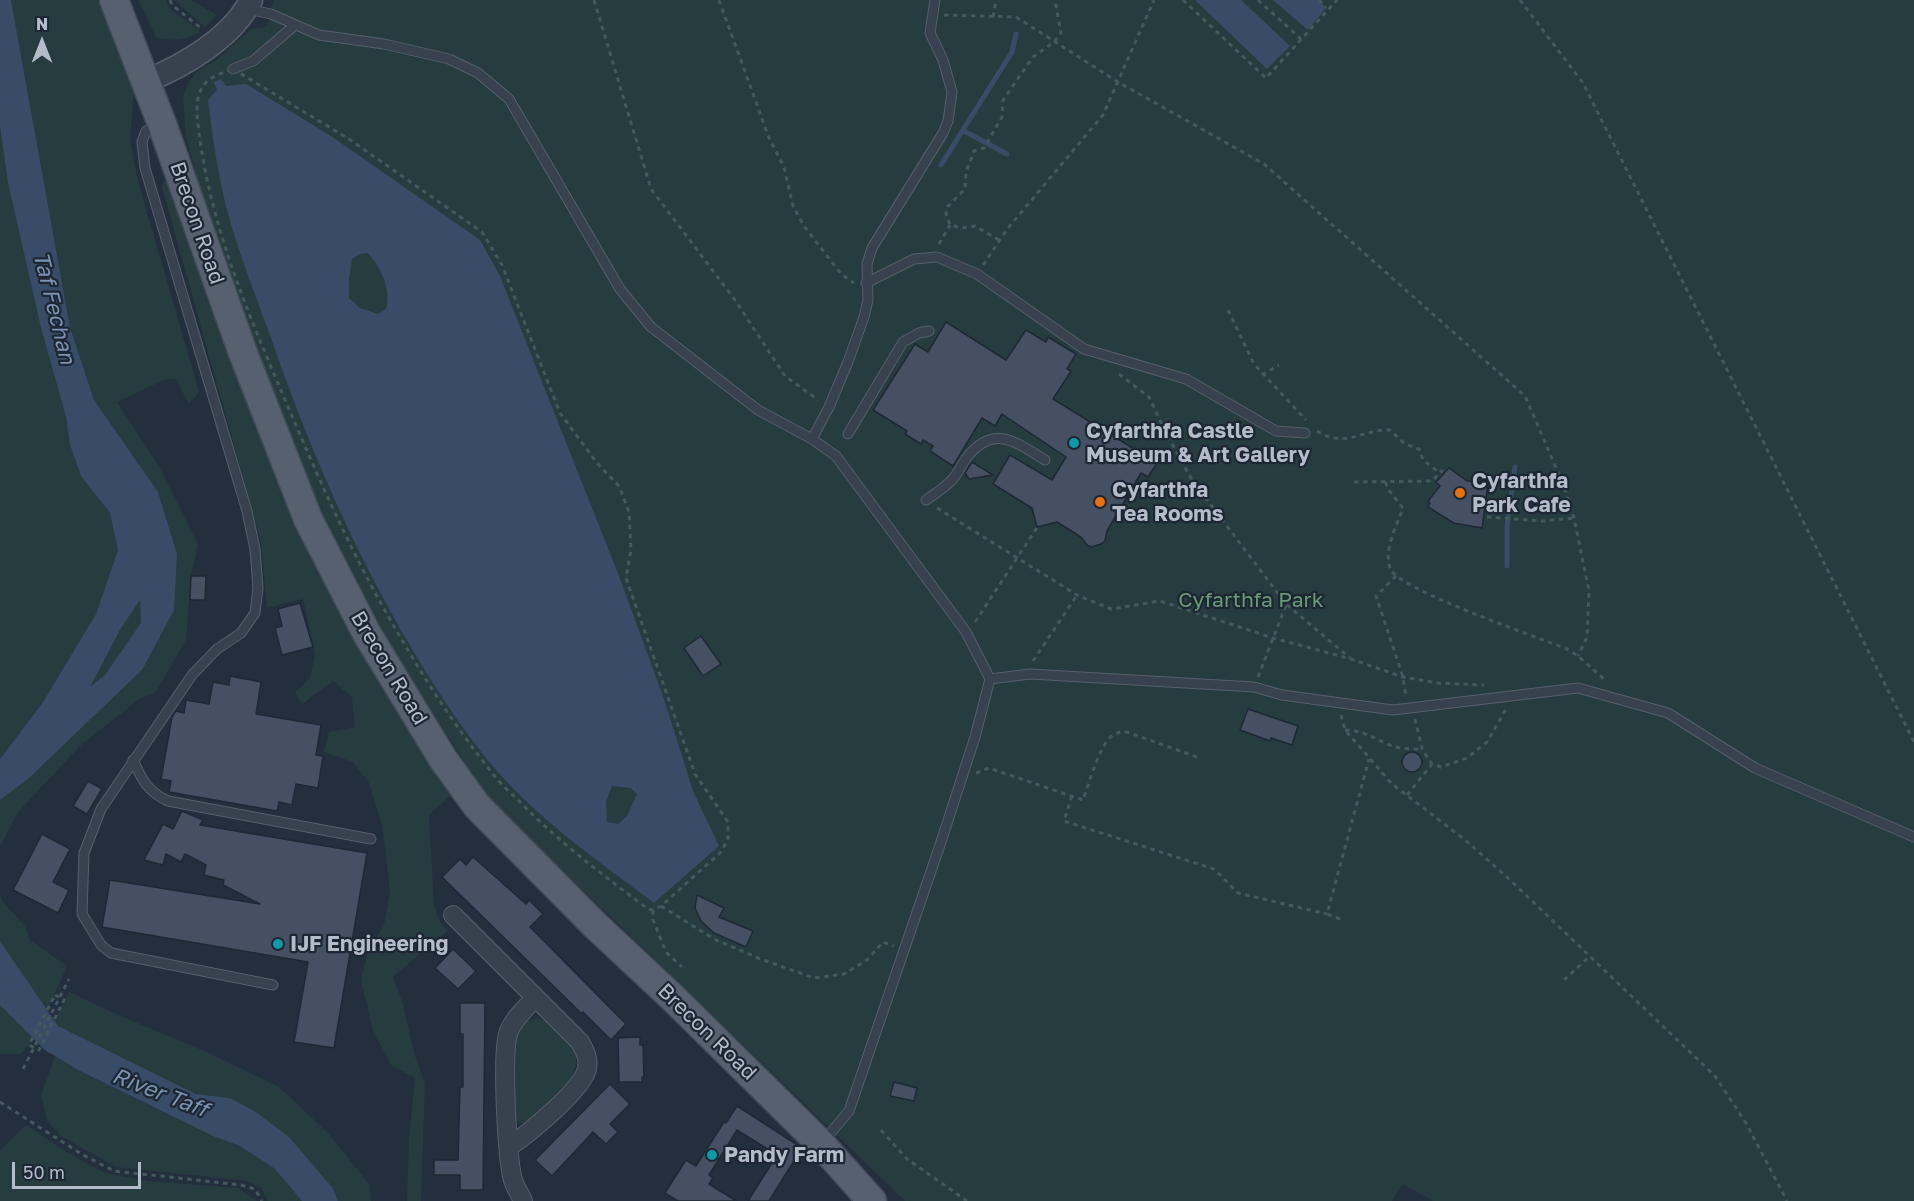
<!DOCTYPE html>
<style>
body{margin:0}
#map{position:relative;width:1914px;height:1201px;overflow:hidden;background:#242f3e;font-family:"Golos Text",sans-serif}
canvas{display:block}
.north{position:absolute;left:12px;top:12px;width:60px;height:60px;-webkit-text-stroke:4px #1d2633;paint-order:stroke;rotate:0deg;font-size:16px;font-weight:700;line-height:24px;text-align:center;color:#b4bcc9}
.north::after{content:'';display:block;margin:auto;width:21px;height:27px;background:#b4bcc9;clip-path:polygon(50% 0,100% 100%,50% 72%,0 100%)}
.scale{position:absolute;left:12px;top:1162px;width:129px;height:27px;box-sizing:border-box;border:3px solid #b4bcc9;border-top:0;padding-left:8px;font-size:18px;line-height:21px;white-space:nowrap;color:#b4bcc9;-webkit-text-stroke:4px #1d2633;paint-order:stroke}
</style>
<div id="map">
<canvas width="1914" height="1201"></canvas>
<div class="north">N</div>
<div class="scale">50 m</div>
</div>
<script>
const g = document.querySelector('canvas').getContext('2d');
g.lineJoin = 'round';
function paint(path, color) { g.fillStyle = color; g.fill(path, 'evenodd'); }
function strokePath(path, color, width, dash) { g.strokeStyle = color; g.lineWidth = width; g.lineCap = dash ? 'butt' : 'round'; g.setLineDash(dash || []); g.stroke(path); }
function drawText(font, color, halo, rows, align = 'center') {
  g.font = font + ' "Golos Text",sans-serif'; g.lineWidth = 4.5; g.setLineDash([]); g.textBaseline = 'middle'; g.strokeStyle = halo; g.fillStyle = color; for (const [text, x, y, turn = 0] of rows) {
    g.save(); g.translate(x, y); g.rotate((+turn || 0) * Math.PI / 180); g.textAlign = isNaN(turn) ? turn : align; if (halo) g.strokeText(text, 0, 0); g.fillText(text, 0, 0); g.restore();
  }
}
const green = new Path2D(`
 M11,0H98L134,91L130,138L137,177L199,392L189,404L175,378L164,380L117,402L160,468L198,544L191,576L186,640L155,693L142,697L82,744L18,812L0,847V800L28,779L142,670L177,554L158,492L94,400L70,326Z
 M138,0H166L170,9L200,31C188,41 172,41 157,38Z
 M174,0H190L217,15L205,27Z
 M274,0H1914V1201H1433L1403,1184L1392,1201H905L497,807L469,769L371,614L336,549L304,476L210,222L186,137L183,96L188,84L196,72L215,61L251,29L267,27Z
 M0,126L8,183L41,328L66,417L70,445L81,476L110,513L118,550L96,614L43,702L0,759Z
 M166,176L355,637L451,795L429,815L434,906L440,922L448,930L393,977L402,1001L415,1056L425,1083L421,1201H407L409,1138L415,1078L391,1065L373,1031L361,980L368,951L384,925L390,891L382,825L369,783L353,762L324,752L329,732L355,727L352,697L333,681L302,704L295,692L310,678L315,655L303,599L267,608L261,542L162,187Z
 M140,599L142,623L105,675L89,688L121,628Z
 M0,894L2,901L25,926L29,939L67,966L47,1011L0,941Z
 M69,992L116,1014L209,1053L279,1087L328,1133L369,1184L371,1201H338L332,1187L289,1137L256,1112L230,1098L196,1094L58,1026L54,1021Z
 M0,1005L33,1038L29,1045L20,1054H0Z
 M537,1018C550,1020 555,1026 564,1035C587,1060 574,1078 554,1099C545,1109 537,1117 526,1124L518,1122L514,1117C514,1096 506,1035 524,1022C527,1020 533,1019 537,1018Z
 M55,1056L80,1071L213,1136L240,1146L275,1169L302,1201H268L261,1188L248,1181L116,1167L61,1136L47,1121L41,1095Z
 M26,1125L65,1151L105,1173L149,1181L237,1188L257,1201H0V1150Z`);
const water = new Path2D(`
 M0,0H11L70,327L94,400L158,492L177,554L174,610L142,670L28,779L0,800V759L43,702L96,614L118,550L110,513L81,476L70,445L66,417L41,328L8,183L0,126ZM140,600L141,623L105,675L90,687L121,628Z
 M1195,0H1241L1290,46L1267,69Z
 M1273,0H1318L1326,8L1308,30Z
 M221,79L226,86L246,84L331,136L480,240L500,276L619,576L664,699L693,791L719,846L654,903C605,866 554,831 511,786C478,752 451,712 426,672C361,567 311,454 271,338C257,299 242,261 230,221C219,182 213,141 208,100L217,90L214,82ZM368,253C381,267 392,291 386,309L378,314L360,308L349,298V279L352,259L360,254ZM612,786L631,788L637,794L627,816L618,824L607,822L606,802Z
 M0,941L58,1026L196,1094L230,1098L256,1112L289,1137L332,1187L338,1201H302L275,1169L240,1146L213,1136L80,1071L45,1050L0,1005Z`);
const stream = new Path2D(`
 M964,131L1007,154
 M941,165L1012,52L1016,34
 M1507,566V527L1515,467`);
const building = new Path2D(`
 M946,322L1006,360L1026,330L1046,342L1048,337L1076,354L1067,369L1071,371L1053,399L1157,463L1148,477L1141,473L1107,531L1105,541L1101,544L1091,547L1087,545L1081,537L1057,522L1037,527L1032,508L993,484L1010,455L1052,480L1066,457L1002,414L995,426L982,418L953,466L930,451L933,446L923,440L921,444L905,434L907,431L873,410L915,344L928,352Z
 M972,462L993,475L969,479L965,473Z
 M1449,468L1467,481L1488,483L1482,528L1454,523L1428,507L1430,503L1428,501L1440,486L1436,482Z
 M191,576H206L205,600H190Z
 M300,603L313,647L282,655L275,628L282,626L278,609Z
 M701,636L721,664L703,676L684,648Z
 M230,676L261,682L256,714L321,725L316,755L323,756L318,788L296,784L292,805L279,802L277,811L169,792L171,781L161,779L172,717L176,711L184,713L186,700L209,704L213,682L229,685Z
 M1248,709L1298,726L1292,745L1271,738L1270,741L1240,730Z
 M1402 762a10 10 0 1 1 20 0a10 10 0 1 1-20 0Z
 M88,781L102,789L87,814L73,806Z
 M182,811L203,820L200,825L367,853L334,1048L294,1042L308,962L102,927L110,880L260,904L223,885L224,880L204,875L206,865L185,854L181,862L166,854L163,865L144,860L163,824L173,829Z
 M42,834L70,849L53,882L69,890L58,913L13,890Z
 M473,857L526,904L529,900L543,914L530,927L626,1024L611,1040L583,1012L582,1014L442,877L460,859L466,865Z
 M697,895L724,908L719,917L753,931L746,947L714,933L701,921L695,908Z
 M453,949L476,971L458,989L435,968Z
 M460,1003H485L483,1190H460V1175H434V1160H458L460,1087H463V1034H460Z
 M640,1037V1045H643L644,1077H642V1082H619L618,1038Z
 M894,1082L917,1088L914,1101L890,1096Z
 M610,1084L630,1104L610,1124L618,1132L606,1144L593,1132L552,1176L535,1160Z
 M737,1106L802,1148L769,1201H748L777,1155L737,1130L709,1175L713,1178L709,1184L736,1201H678L665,1193L686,1160L696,1166L724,1122L726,1123Z`);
const path = new Path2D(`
 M170,0L172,5L202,29
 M594,0L651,189L735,300L785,376L818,400
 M719,0L769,138L784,167L793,206L804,226L841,274L854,283
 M1183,0L1266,78L1337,0
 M1258,0L1301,39
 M1319,0L1326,8
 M1520,0L1583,83L1914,742
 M944,15L1016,17L1118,82L1264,164L1525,396L1563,484L1574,518L1589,591L1587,637L1578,656
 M993,17L996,0
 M233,69L349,139L482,232L502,265L560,413L597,463L619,486L629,512L631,550L626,578L695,774L728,822V840L720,853L661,906L653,910L648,909C604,876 560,843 521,803C512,794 501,785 493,774C447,717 408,653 373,589C338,524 309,456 280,388C246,309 212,226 200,140C198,123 193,101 203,86C210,76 223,73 233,69Z
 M999,240L975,226L962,228L950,225L946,214L948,206L965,189L966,172L974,151L984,148L1002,117L1003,100L1033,57L1054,42L1061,33L1055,0
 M939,244L950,225
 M983,265L1008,228L1103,115L1154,0
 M1228,310L1254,364L1306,420
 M1119,374L1149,397L1166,433L1192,480L1286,604L1350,658
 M1262,375L1279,365
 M1317,431C1345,449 1363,429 1390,430L1405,444L1419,449L1423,460L1440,473
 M1354,482L1432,481L1443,470
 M1386,482L1387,488L1403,508C1397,524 1382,554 1391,570C1403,591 1537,637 1567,649L1578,656L1606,681
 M937,508L1077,595L1111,609L1160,601L1273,638L1351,659L1403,677L1438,683L1484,685
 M1487,517L1542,521L1574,518
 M1396,576L1376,596L1403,677L1406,697
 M975,622L1040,523
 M1033,661L1077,595
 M1258,677L1286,605
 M1341,715L1345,730L1392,784L1464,839L1508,878L1715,1076L1746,1123L1787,1201
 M1415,719L1422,749L1432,764L1441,767L1467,758L1487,742L1506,709
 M1345,730C1362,730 1376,739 1392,746C1402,749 1412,749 1422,749
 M976,773L989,768L1083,800C1089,784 1100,743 1113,735C1118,732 1122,732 1127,732L1197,757
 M1407,795L1432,764
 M1072,796L1064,821L1214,869L1238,893L1327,914
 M661,906L714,939L758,958L814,978L844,974L867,960L883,942L894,946
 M653,910V920L666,952L682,967
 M1340,919L1327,914L1369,759
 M1564,980L1590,956
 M55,995L64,1000L39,1050L29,1045Z
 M23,1069L69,979
 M0,1102L83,1155L114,1171L241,1185L255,1189L262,1201
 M881,1130L907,1159L967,1201`);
const service = new Path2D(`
 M248,9L271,14L319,35L384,44L449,59L478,73L509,99L620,289L651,327L758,410L812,439L836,456L966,632L990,679L975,737L941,842L849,1111L823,1142
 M233,69L253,61L294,26
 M160,125L146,131L142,142L145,168L247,511L255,549L258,588L255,613L241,633L217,649L192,675L101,809L84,853L82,914L101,945L111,953L273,985
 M866,283L914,259L937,257L977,274L1084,349L1186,379L1276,431L1305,433
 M848,434L903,342L919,333L929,331
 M812,439L829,407L848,362L864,317L868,300L867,264L872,248L943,133L948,121L952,92L943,60L930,33L935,0
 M926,500C935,494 945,487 952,480C958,473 962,464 968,456C994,424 1016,442 1045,460
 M990,679L1030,674L1254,687L1282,695L1393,710L1578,688L1668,713L1755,768L1914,837
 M133,760C142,780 147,791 168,801L371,839`);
const minor = new Path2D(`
 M453,915L580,1042C585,1051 589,1058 587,1069C582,1090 528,1134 510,1146
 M523,1201C520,1194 515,1187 513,1180C507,1158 501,1050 509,1031C514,1018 526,1008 535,998`);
const tertiary = new Path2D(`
 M146,81C184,66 233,37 251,0`);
const primary = new Path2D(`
 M114,0L162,124L243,353L308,519L367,634L443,759L477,806L596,926L673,998L821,1144L872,1201`);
const markers = [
 [1074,443,6,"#0f9aa8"],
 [1460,493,6,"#e8710a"],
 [1100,502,6,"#e8710a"],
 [278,944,6,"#0f9aa8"],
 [712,1155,6,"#0f9aa8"]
];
const streetNames = [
 ["Brecon Road",197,223,71],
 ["Brecon Road",389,668,59],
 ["Brecon Road",707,1032,44]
];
const poiNames = [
 ["Cyfarthfa Castle",1086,431],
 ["Museum & Art Gallery",1086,455],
 ["Cyfarthfa",1472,481],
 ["Park Cafe",1472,505],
 ["Cyfarthfa",1112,490],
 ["Tea Rooms",1112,514],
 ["IJF Engineering",290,944],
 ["Pandy Farm",724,1155]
];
const parkNames = [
 ["Cyfarthfa Park",1251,600]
];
const waterNames = [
 ["Taf Fechan",54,308,76],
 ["River Taff",160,1093,21]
];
paint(green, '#263c3f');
paint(water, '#394c67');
strokePath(stream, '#394c67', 5);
paint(building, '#455162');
strokePath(building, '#1f2835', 1.5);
strokePath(service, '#565f6c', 11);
strokePath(minor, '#565f6c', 20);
strokePath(tertiary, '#565f6c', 25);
strokePath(primary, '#414a57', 31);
strokePath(path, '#44595c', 3, [4.5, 4.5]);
strokePath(service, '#38414e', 9);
strokePath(minor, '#38414e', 18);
strokePath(tertiary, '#38414e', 22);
strokePath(primary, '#56606e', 28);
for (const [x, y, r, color] of markers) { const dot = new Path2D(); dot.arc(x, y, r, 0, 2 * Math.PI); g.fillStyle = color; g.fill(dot); strokePath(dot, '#1d2633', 2); }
drawText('21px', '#b4bcc9', '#1d2633', streetNames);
drawText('bold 21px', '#b4bcc9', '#1d2633', poiNames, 'left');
drawText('21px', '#6b9a76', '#1d2633', parkNames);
drawText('italic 22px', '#7c92b1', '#1d2633', waterNames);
</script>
